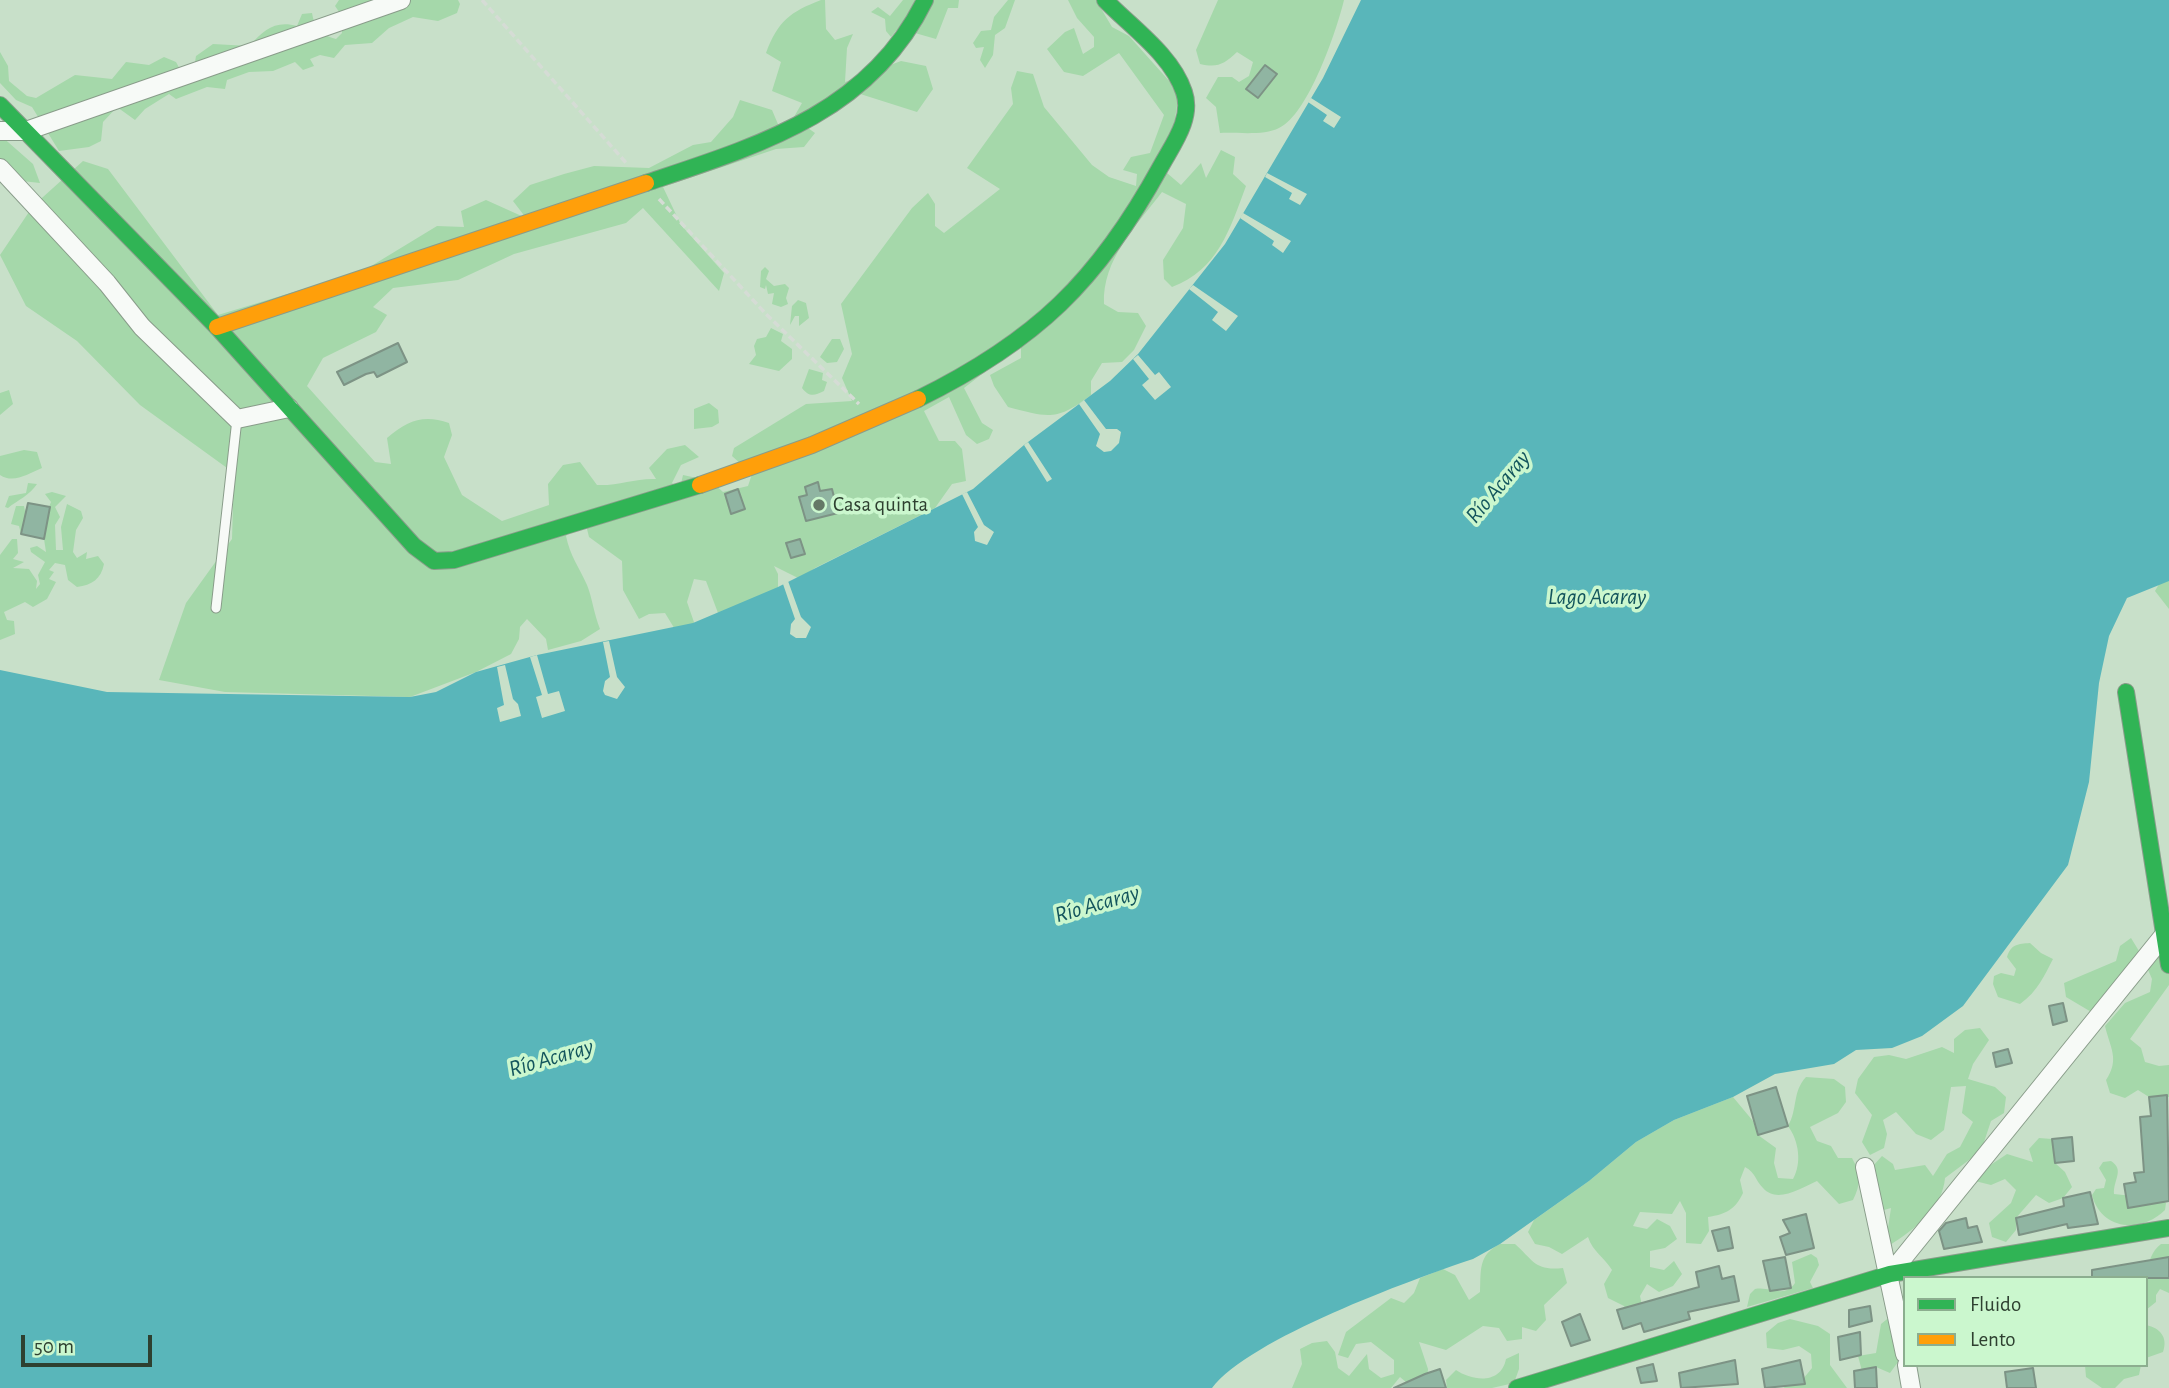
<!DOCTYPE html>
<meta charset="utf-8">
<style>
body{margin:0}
#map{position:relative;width:2169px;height:1388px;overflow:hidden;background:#c8e0c9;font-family:"Alegreya Sans",sans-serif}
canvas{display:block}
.legend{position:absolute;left:1903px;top:1276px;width:245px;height:91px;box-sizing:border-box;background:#cbf7ce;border:2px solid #8cae8f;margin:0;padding:9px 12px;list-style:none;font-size:21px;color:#2e4030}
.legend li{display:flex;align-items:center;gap:14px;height:35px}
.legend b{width:35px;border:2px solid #8cae8f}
.scale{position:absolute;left:21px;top:1335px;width:131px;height:32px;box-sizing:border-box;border:4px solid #2e4030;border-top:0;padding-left:9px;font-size:21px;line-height:24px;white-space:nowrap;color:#2e4030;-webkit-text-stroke:5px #cbf7ce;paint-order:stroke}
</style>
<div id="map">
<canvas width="2169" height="1388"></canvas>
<ul class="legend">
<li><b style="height:9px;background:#30b455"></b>Fluido</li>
<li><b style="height:9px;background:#ff9f0a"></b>Lento</li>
</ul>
<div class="scale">50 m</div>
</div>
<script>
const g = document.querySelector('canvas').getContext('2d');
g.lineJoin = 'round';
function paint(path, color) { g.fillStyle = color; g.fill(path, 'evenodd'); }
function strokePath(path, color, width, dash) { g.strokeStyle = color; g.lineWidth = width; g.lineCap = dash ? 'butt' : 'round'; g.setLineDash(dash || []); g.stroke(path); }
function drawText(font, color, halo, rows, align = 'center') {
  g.font = font + ' "Alegreya Sans",sans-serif'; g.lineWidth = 7; g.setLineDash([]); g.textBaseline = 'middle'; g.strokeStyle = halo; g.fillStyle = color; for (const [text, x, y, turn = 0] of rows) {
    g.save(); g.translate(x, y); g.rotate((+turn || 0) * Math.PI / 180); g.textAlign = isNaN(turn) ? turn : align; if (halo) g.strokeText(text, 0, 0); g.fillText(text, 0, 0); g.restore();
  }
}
const green = new Path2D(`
 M339,0H382L400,6L411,0H458L460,4L457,13L438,21L413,17L389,28L372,43L345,45L334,58L320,55L310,59L314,66L303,70L295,62L273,71L249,72L227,80L225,89L207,87L176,99L169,94L145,109L135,120L117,107L103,122L101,141L89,147L59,151L32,107L16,100L0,83V52L8,66L9,81L27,96L36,98L75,75L112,79L126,62L149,65L164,57L176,62L182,73L193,74L196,56L213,44L249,46C264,30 275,20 297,26L302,14L312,13C314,27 322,36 336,39L342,33V16L335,6Z
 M821,0H825L826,29L835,40L853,34L847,48L845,82L901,61L926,66L933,89L917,112L854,92L798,121L815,133L804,147L776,149L663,187L681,225L724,273L719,291L643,208L626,223L514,254L458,280L393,288L373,307L387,315L376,332L323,358L307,386L375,462L391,464L387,438C407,421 423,414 449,423L452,435L444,457L462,495L502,521L549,505L548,484L563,465L580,462L597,485C618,486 636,478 656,479L649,468L667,449L685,445L699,457L681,465L672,483L680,488L683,475L711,481L723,492L748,486L752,474L732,456L734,448L806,404L852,401L842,378L852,354L841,304L912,208L928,193L935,204V226L944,233L1000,189L967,168L1013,104L1011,88L1017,71L1033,74L1044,107L1092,165L1109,177L1136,186L1137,174L1123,170L1131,157L1150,153L1164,115L1119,53L1083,76L1064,72L1047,49L1065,32L1074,28L1083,54L1094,47V37L1077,18L1068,0H1096L1112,27L1129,36L1179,92L1167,173L1181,185L1201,163L1206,178L1221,150L1235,157L1233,174L1246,186C1230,229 1218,270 1172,287L1164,279L1163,260L1183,228L1186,204L1162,192C1136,226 1102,260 1104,304L1118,312L1138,313L1146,326L1134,350L1122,362L1102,363L1091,381V395C1056,422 1048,417 1008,407L994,386L990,375L1021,358V344L964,388L982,423L993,430L989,439L977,444L966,435L949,397L924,411L939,441H955L962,449L966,481L952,484L935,508L815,568L800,579L774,566L778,574V594L718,613L706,581L694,579L687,602L696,628L676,631L665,613L649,614L639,619L623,590L622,561L589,537L584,517L566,536C570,556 579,567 587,585C592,597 594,614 600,629L581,641L548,650L546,639L527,619L520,627L519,639L511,654L476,672L410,697L225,692L159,680L186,603L232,539L234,473L140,405L77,341L26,306L0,255L33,206L83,161L108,169L218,315L363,271L437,226L464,227L461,211L486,200L526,218L513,201L530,185L564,174L594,166L649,168L693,145L711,142L733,117L740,100L772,110L783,136L802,103L772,91L781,62L766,53C778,21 790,12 821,0Z
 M903,0H921L891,37L886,31L885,19L871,12L878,7L890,16Z
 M932,0H959L958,8H948L936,39L915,33Z
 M1008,0H1015L1005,28L995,35L993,55L985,68L980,60L984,47L976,48L973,43L981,31L991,30L994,17Z
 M1218,0H1344C1337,30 1308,115 1279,128C1264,136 1237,132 1220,133L1216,107L1206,98L1218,77H1232L1239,82L1249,76L1253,62L1237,52C1224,64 1218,68 1200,64L1196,50Z
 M0,135L33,164L40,183L4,179L0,173Z
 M765,267L769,271L766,279L774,286L785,284L789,288L786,298L788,304L781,307L772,304L774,293L768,294L766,285L765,289L760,287L761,271Z
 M798,300L806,303L809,318L799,326V316H795L790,325L792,306Z
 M771,328L783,334L781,341L792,349V359L779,371L749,364L756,355L754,346L757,339L766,337Z
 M832,339H840L844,349L837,362L827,363L820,357Z
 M809,369L823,373L822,380L827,382L824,391C814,396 809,397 802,388Z
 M9,390L13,404L0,415V393Z
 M709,403L718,410L719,423L712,427L694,429V409Z
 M24,450L37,452L42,468C27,474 14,484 0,475V456Z
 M28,483L37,484C30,495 18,500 8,508L5,507L9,496L26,493Z
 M52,492L66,496L55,507L60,517L55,525L56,550H63L61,527L67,504L81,511L83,518L76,530L73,552L77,558L87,552L86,559L98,556L104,564C101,579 92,585 77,587L68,580L65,565L55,563L49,570L54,572L49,579L56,582L47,599L33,607L25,602L4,612L7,620L14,621L15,634L0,640V555L12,539H17L18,553L13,559L24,562L13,568L29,569L37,581L36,589L40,584L38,575L45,562L31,552L30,548L37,546L46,552L44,539L21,534L19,526L11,524L16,506H24L25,511L28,503L49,507L51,502L45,494Z
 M2169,567V609L2155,591Z
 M2131,938L2139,951L2134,965L2093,1013L2066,997L2064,983L2116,961L2120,946Z
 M2030,943L2041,953L2053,959C2044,976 2038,991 2020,1004L1998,997L1993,984L1994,976L2001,973L2014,976L2016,969L2007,957C2011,944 2018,944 2030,943Z
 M2158,956L2169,963V985L2130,1039L2141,1048L2145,1062L2159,1066L2169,1065V1097H2149L2138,1090L2125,1098L2110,1093L2106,1080C2120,1059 2110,1048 2105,1026L2125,1003L2150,992L2152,979L2146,965Z
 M1980,1028L1989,1040L1973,1064L1968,1079L1995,1087L2006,1097L2004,1113L1991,1121L1981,1151L1945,1178C1943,1207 1914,1230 1890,1245L1887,1235L1891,1208L1877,1212L1872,1167L1882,1156L1893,1164L1895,1170L1925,1165L1933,1176L1947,1154L1960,1147L1973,1122L1962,1113L1966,1086L1951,1087L1944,1130L1931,1140L1916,1134L1896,1112L1883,1120L1887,1134L1884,1148L1870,1155L1862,1142L1872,1115L1855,1093L1858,1079L1874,1057L1889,1055L1906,1059L1942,1047L1954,1053V1039L1965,1030Z
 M1806,1077L1834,1079L1845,1087L1846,1102L1838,1113L1810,1127L1817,1141L1831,1146L1838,1158H1852C1861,1174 1861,1184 1853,1200L1839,1204L1817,1181C1801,1188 1777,1204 1763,1188C1755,1180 1756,1173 1745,1167L1740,1180L1743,1193C1735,1210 1726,1214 1708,1217L1709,1231L1701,1244L1686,1243V1213L1680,1201L1672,1214L1640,1212L1633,1226L1647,1229L1657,1219L1670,1226L1677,1239L1665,1248L1650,1251V1267L1664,1270L1674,1261L1682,1274L1673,1286L1659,1292L1647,1284L1640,1296L1643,1310L1631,1318L1624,1306L1608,1298L1604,1284L1612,1270C1604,1257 1593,1252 1588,1237L1562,1254L1549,1247L1535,1244L1528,1232L1534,1220L1589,1181L1636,1142L1674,1120L1733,1097L1753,1121L1758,1135L1776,1148L1774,1163L1778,1178L1793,1179C1802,1163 1799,1141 1788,1126C1798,1109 1792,1092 1806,1077Z
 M2039,1138L2052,1139L2063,1150L2055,1163L2065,1172L2072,1187L2063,1198L2049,1203L2036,1195L2016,1218V1230L2006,1242L1992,1237L1989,1223L2011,1203L2016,1190L2005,1179L1991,1185L1975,1181L1983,1170L2007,1154L2033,1162L2029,1149Z
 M2111,1161C2125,1170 2113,1180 2114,1194L2160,1199L2166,1203L2165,1210C2141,1234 2101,1230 2092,1195L2096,1189L2104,1188L2106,1180L2099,1168L2103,1162Z
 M1500,1244H1515C1534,1261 1535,1271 1563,1268L1567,1283L1544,1305L1546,1320L1536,1331L1522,1327V1339L1507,1341L1499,1328L1483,1326L1446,1350L1419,1342L1428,1369L1427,1384L1413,1388L1400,1377L1391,1388H1292L1302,1364L1300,1349L1312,1343L1327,1341L1335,1352L1338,1368L1349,1376L1367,1354L1369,1369L1381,1378L1394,1374V1360L1371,1342L1356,1344L1348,1358L1338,1355L1346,1332L1391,1298L1404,1303L1414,1293L1420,1278L1443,1269L1455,1275L1469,1300L1480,1292C1481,1270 1478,1255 1500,1244Z
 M2161,1244H2169V1263L2164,1274L2169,1279V1293L2160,1289L2156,1295V1302L2146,1310C2146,1290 2143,1257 2161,1244Z
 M1811,1254L1817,1258L1819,1265L1810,1282L1813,1288L1747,1307L1750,1294L1755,1289C1771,1286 1784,1299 1795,1283L1792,1262Z
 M1891,1316L1898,1362L1890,1373L1876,1367L1862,1371L1858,1356L1876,1353L1881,1324Z
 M1790,1319L1818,1326L1830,1334V1365L1847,1388H1784L1788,1381L1803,1379L1812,1368L1811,1354L1799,1346L1783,1350L1767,1348L1766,1333L1778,1323Z
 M2146,1325C2161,1328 2168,1338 2163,1352L2146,1358Z
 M1519,1353V1369L1514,1383L1492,1388H1447L1446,1380L1456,1370C1472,1381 1501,1385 1506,1359Z
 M2085,1365H2141L2139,1375L2124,1379L2115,1388H2102L2086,1377Z`);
const water = new Path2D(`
 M1361,0H2169V581L2127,598L2109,636L2099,683L2089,782L2068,865L1963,1006L1922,1036L1892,1048L1856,1050L1834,1064L1775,1074L1733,1097L1674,1120L1636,1142L1589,1181L1500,1244L1473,1259C1410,1280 1249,1339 1212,1388H0V670L107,692L410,697L436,692L476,672L537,655L693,623L778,587L973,489L1024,445L1110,381L1138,354L1225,244L1323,78Z`);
const pier = new Path2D(`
 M1311,98L1341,117L1334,128L1323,121L1327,115L1308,102Z
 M1267,173L1307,194L1300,205L1289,199L1292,193L1265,177Z
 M1243,213L1291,241L1283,253L1272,245L1274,241L1240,218Z
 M1193,285L1238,316L1226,331L1212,320L1218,312L1189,289Z
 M1138,355L1155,375L1159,372L1171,387L1155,400L1142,385L1149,379L1133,359Z
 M1084,400L1106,429H1117L1121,432L1119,443L1111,451L1104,452L1096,446L1100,434L1079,404Z
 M1028,442L1052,479L1047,482L1024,445Z
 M967,492L984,525L994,532L987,545L975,541L974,532L978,527L962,494Z
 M788,581L801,617L811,627L806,638H796L790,634L791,624L795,619L783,584Z
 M609,641L617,677L625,687L617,699L605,695L603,691L605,681L610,677L603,642Z
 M537,655L548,694L559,691L565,711L542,718L536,697L542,695L530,657Z
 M505,665L513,699L518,704L521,716L500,722L497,708L504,705L497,667Z`);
const building = new Path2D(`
 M1265,65L1277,74L1258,98L1246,89Z
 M398,343L407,362L377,377L374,372L366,374L344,385L337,372Z
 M818,482L820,491L832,489L838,513L806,521L799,497L807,495L805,487Z
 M738,489L745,509L731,514L725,494Z
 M28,503L50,507L44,539L21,534Z
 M800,539L805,554L791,558L786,543Z
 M2063,1003L2067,1021L2053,1025L2049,1006Z
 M2008,1049L2012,1063L1996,1067L1993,1053Z
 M1776,1087L1788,1126L1758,1135L1747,1096Z
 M2167,1095L2169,1201L2128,1208L2124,1184L2136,1182L2134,1173L2144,1172L2140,1117L2151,1116L2149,1097Z
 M2072,1137L2074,1161L2055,1163L2052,1139Z
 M2090,1192L2098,1224L2068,1228L2067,1224L2019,1235L2016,1218L2064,1206L2063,1198Z
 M1806,1214L1814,1248L1786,1255L1780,1237L1790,1233L1783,1220Z
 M1966,1218L1968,1228L1977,1226L1982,1242L1944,1249L1939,1231L1946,1223Z
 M1729,1227L1733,1248L1718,1251L1712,1231Z
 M1785,1257L1791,1288L1770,1291L1763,1261Z
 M2169,1257V1278H2092V1270Z
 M1719,1266L1722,1279L1734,1276L1739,1301L1688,1312L1690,1319L1644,1332L1641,1323L1623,1329L1617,1310L1699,1287L1696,1272Z
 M1870,1306L1872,1321L1849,1327V1310Z
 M1580,1314L1590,1340L1571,1346L1562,1322Z
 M1860,1332L1861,1355L1840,1360L1838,1337Z
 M1735,1360L1738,1384L1681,1388L1679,1373Z
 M1800,1360L1805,1384L1765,1388L1762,1369Z
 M1653,1364L1657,1381L1641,1383L1637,1368Z
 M1876,1367L1877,1388H1855L1854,1371Z
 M2033,1368L2036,1388H2007L2005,1372Z
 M1440,1369L1446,1388H1394L1425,1374Z`);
const path = new Path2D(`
 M482,0L628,165
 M659,199L766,314L859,404`);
const lane = new Path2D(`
 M216,608L237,419`);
const street = new Path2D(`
 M0,131H26L401,0
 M0,168L107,283L142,327L237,419L289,408
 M1865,1167L1905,1354
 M1890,1274L2164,935
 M1907,1365L1911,1388`);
const fast = new Path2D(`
 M0,105L217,327L414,546L434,561L454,560L700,485
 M646,183C757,146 870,113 925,0
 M918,399C1036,341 1098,281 1161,166C1173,144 1193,118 1184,92C1172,55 1131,27 1105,0
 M2126,692L2169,965
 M1517,1388L1890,1274L2169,1228`);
const slow = new Path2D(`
 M217,327L646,183
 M700,485L812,445L918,399`);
const markers = [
 [819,505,7,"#647866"]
];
const poiNames = [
 ["Casa quinta",833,505]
];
const waterNames = [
 ["Río Acaray",1498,487,-50],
 ["Lago Acaray",1597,597],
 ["Río Acaray",1097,904,-16],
 ["Río Acaray",551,1058,-16]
];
paint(green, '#a5d8aa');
paint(water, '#59b6ba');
paint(pier, '#c8e0c9');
paint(building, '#90b5a2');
strokePath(building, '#7d9385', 2);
strokePath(lane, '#899c8a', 11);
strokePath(street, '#899c8a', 20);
strokePath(fast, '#899c8a', 18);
strokePath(slow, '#899c8a', 18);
strokePath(path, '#d5dcd5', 3.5, [7, 3.5]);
strokePath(lane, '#f7faf7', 9);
strokePath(street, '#f7faf7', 18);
strokePath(fast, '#30b455', 16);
strokePath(slow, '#ff9f0a', 16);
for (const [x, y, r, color] of markers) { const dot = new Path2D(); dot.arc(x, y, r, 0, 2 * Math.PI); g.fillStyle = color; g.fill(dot); strokePath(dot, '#cbf7ce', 2.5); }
drawText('21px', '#2e4030', '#cbf7ce', poiNames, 'left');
drawText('italic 23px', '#13555d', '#cbf7ce', waterNames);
</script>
